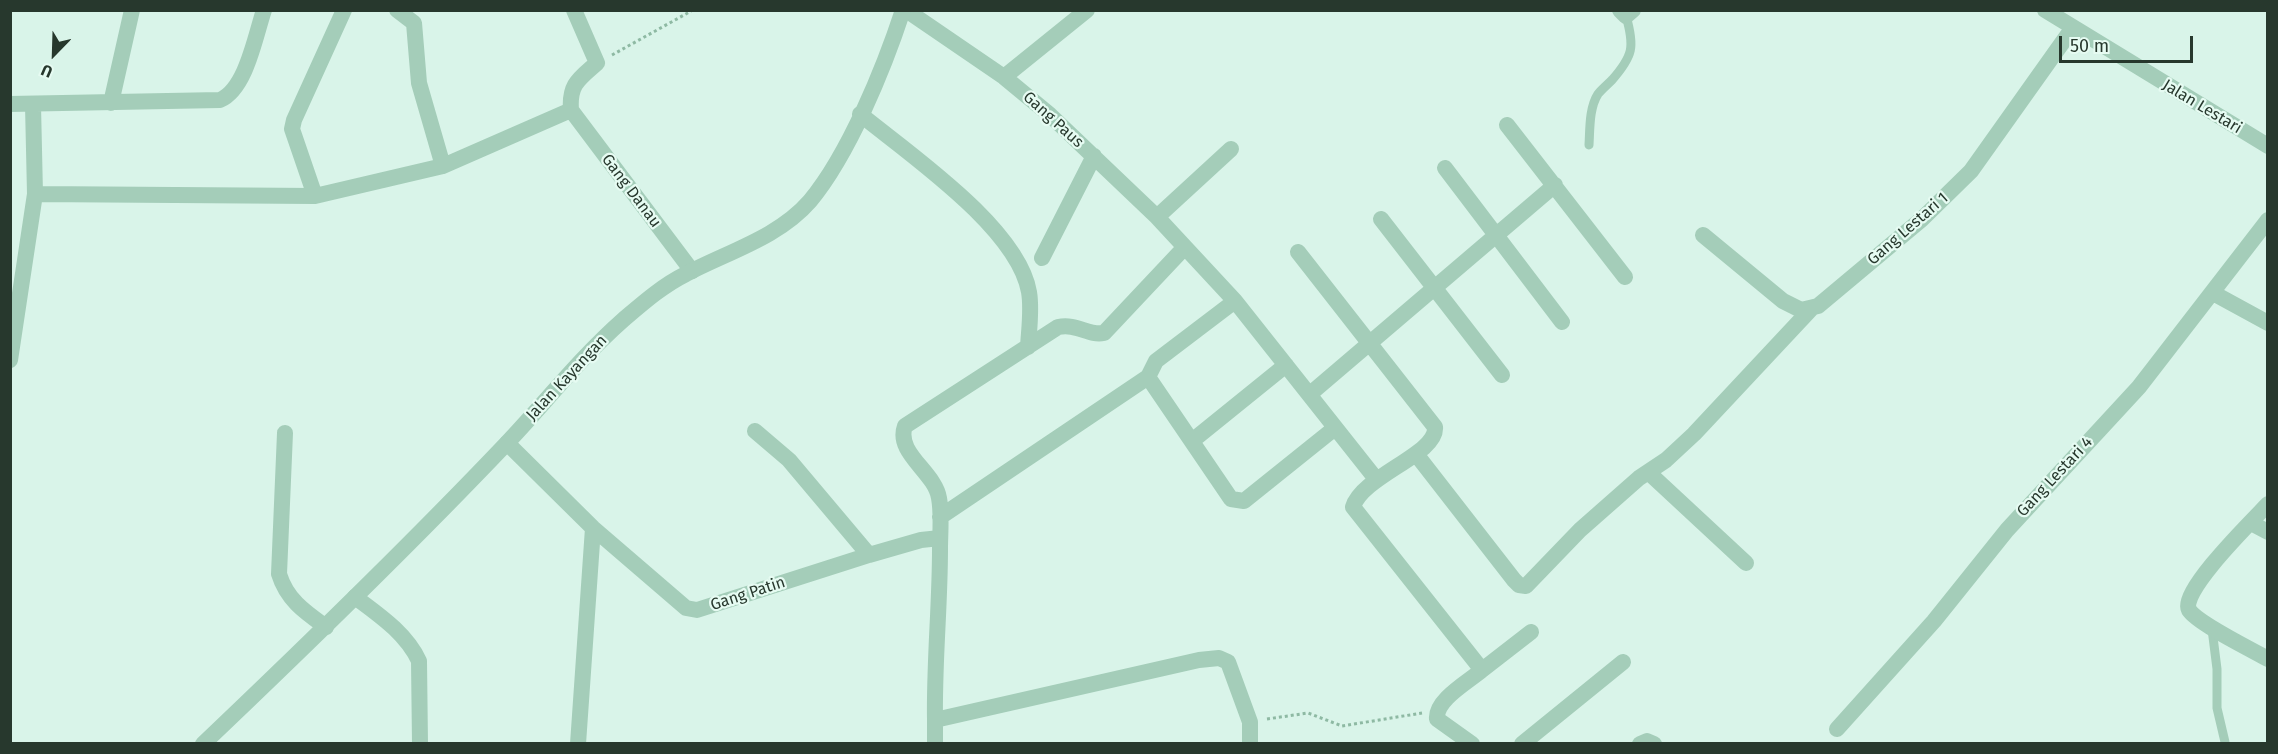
<!DOCTYPE html>
<style>
body{margin:0}
#map{position:relative;width:2278px;height:754px;overflow:hidden;background:#d9f4e9;font-family:"Fira Sans",sans-serif}
canvas{display:block}
.frame{position:absolute;inset:0;border:12px solid #27382d;pointer-events:none}
.north{position:absolute;left:24px;top:24px;width:60px;height:60px;-webkit-text-stroke:4px #e6fbf2;paint-order:stroke;rotate:203deg;font-size:16px;font-weight:700;line-height:24px;text-align:center;color:#27382d}
.north::after{content:'';display:block;margin:auto;width:21px;height:27px;background:#27382d;clip-path:polygon(50% 0,100% 100%,50% 72%,0 100%)}
.scale{position:absolute;left:2059px;top:36px;width:134px;height:27px;box-sizing:border-box;border:3px solid #27382d;border-top:0;padding-left:8px;font-size:18px;line-height:21px;white-space:nowrap;color:#27382d;-webkit-text-stroke:4px #e6fbf2;paint-order:stroke}
</style>
<div id="map">
<canvas width="2278" height="754"></canvas>
<div class="frame"></div>
<div class="north">U</div>
<div class="scale">50 m</div>
</div>
<script>
const g = document.querySelector('canvas').getContext('2d');
g.lineJoin = 'round';
function strokePath(path, color, width, dash) { g.strokeStyle = color; g.lineWidth = width; g.lineCap = dash ? 'butt' : 'round'; g.setLineDash(dash || []); g.stroke(path); }
function drawText(font, color, halo, rows, align = 'center') {
  g.font = font + ' "Fira Sans",sans-serif'; g.lineWidth = 4.5; g.setLineDash([]); g.textBaseline = 'middle'; g.strokeStyle = halo; g.fillStyle = color; for (const [text, x, y, turn = 0] of rows) {
    g.save(); g.translate(x, y); g.rotate((+turn || 0) * Math.PI / 180); g.textAlign = isNaN(turn) ? turn : align; if (halo) g.strokeText(text, 0, 0); g.fillText(text, 0, 0); g.restore();
  }
}
const path = new Path2D(`
 M612,55L693,10
 M1267,719L1308,713L1342,726L1422,713`);
const service = new Path2D(`
 M1589,145C1590,129 1589,108 1598,94C1602,89 1607,85 1612,80C1633,56 1635,47 1626,16
 M2212,629L2217,669V708L2225,742`);
const minor = new Path2D(`
 M397,10L414,23L419,83L443,166
 M906,10L1004,77L1050,115L1157,217L1235,301L1376,479
 M1620,10L1626,16L1633,10
 M2045,10L2268,146
 M1004,77L1087,10
 M111,103L132,10
 M10,104L220,100C246,89 255,37 264,10
 M571,110L692,271
 M571,110C569,84 579,79 597,63L574,10
 M860,114C909,154 1018,228 1029,292C1032,309 1029,329 1028,347
 M1507,125L1625,277
 M1445,168L1562,322
 M35,194L315,196L443,166L571,110
 M315,196L292,129L294,120L344,10
 M1157,217L1231,149
 M1381,219L1502,375
 M1703,235L1783,301L1801,310L1818,306L1922,219L1971,171L2072,29
 M1184,248L1104,333C1088,336 1077,323 1058,327L905,426C895,453 935,472 939,498C942,514 940,533 940,549C940,606 934,663 935,720L1199,660L1219,658L1228,662L1250,722V744
 M1298,252L1435,427C1438,454 1362,476 1353,507L1482,670C1468,682 1435,700 1437,719L1472,744
 M1042,258L1094,156
 M2213,293L2268,323
 M1235,301L1156,361L1148,377L1231,499L1244,501L1335,428
 M10,360L35,194L33,105
 M1310,394L1555,185
 M755,431L789,460L869,555
 M285,433L279,574C287,600 305,612 326,627
 M1192,441L1286,365
 M507,443L593,528L686,608L697,610L869,555L921,540L940,538
 M1416,454L1514,580L1519,585L1526,586L1580,530L1639,478L1666,460L1694,434L1811,309
 M1648,472L1746,563
 M2268,504C2253,520 2179,592 2189,610C2197,623 2252,650 2268,659
 M940,517L1148,377
 M2251,523L2268,532
 M355,597C379,615 406,633 419,661L420,744
 M1482,670L1531,632
 M1837,729L1934,621L2007,530L2139,387L2268,220
 M578,744L593,528
 M935,744V720
 M1522,744L1623,662
 M1640,744L1647,741L1654,744`);
const tertiary = new Path2D(`
 M203,744C306,646 408,547 506,444C545,403 580,358 623,320C643,303 662,286 686,274C727,252 778,238 810,201C849,154 884,68 903,10`);
const streetNames = [
 ["Jalan Lestari",2202,107,31],
 ["Gang Paus",1053,120,42],
 ["Gang Danau",631,191,53],
 ["Gang Lestari 1",1908,229,-41],
 ["Jalan Kayangan",567,378,-47],
 ["Gang Lestari 4",2055,477,-47],
 ["Gang Patin",748,594,-18]
];
strokePath(path, '#8eb9a3', 3, [3, 3]);
strokePath(service, '#a4cdb9', 9);
strokePath(minor, '#a4cdb9', 16);
strokePath(tertiary, '#a4cdb9', 16);
drawText('16px', '#27382d', '#e6fbf2', streetNames);
</script>
